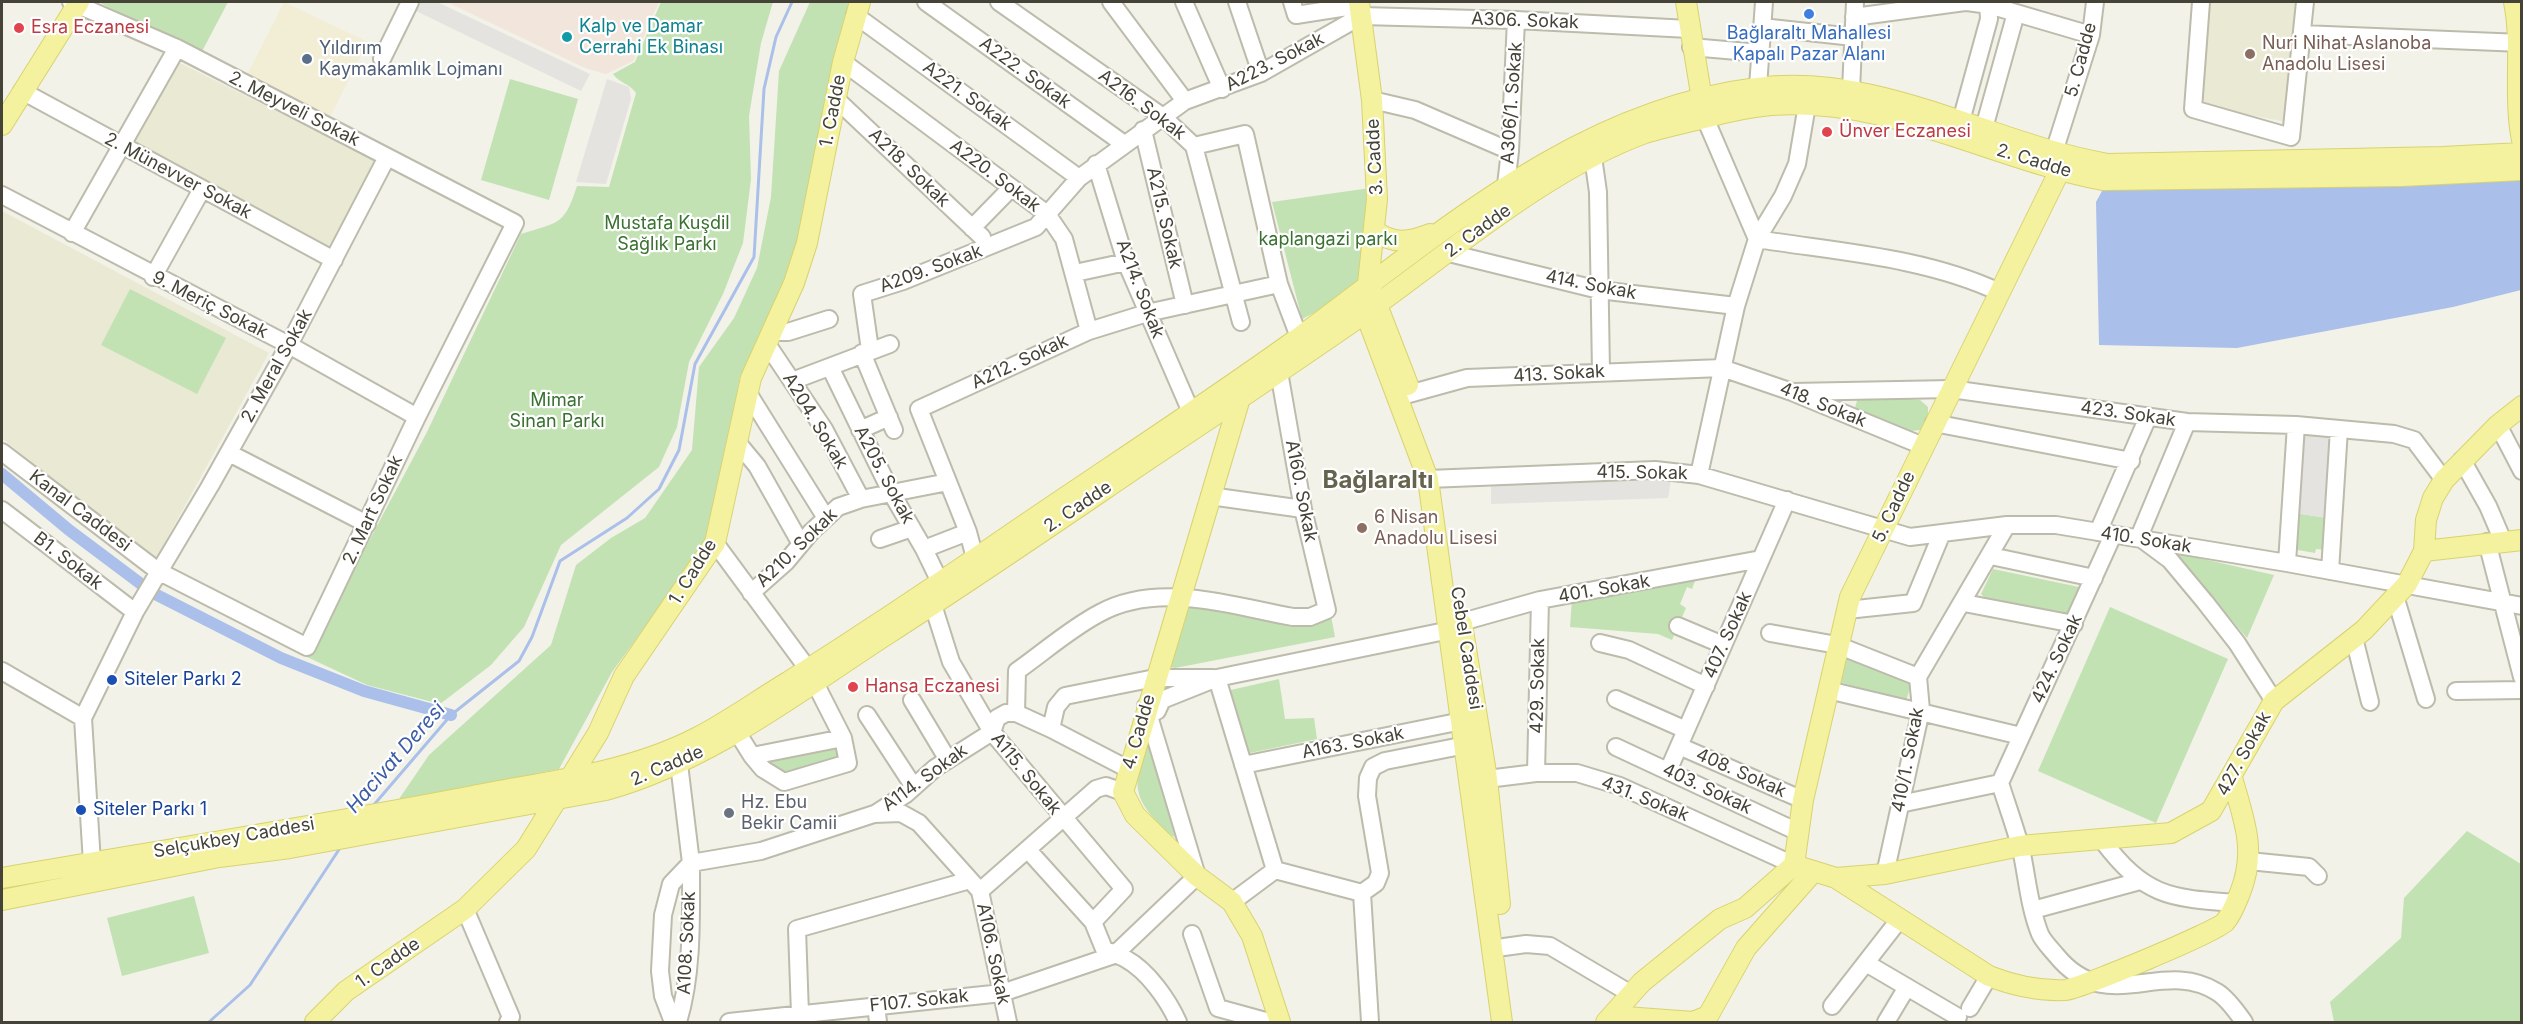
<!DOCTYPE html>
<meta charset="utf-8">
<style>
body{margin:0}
#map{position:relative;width:2523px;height:1024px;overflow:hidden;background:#f2f2e8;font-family:Inter,sans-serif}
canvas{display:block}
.frame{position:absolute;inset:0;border:3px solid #454337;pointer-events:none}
</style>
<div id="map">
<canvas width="2523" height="1024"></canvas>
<div class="frame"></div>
</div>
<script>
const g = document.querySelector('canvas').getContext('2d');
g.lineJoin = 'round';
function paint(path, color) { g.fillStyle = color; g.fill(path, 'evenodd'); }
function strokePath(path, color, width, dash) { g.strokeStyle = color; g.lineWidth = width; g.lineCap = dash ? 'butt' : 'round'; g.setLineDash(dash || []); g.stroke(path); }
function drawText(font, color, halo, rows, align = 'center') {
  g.font = font + ' Inter,sans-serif'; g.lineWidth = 4.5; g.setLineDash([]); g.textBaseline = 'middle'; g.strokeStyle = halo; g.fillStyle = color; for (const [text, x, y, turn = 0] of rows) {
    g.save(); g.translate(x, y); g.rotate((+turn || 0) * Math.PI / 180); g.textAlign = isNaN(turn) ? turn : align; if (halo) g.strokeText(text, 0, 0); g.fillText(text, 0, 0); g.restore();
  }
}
const commercial = new Path2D(`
 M284,2L368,42L329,119L246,77Z`);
const education = new Path2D(`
 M2210,2H2300L2287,122L2202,106Z
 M180,63L380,163L336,250L134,143Z
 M2,211L269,353L154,562L114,536L83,503L2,438Z`);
const medical = new Path2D(`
 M447,2H659L633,61L606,74L585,68Z`);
const green = new Path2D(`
 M99,2H228L198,59Z
 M661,2H773L761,43L749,116L751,179L743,243L723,294L689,362L677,427L659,467L561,545L524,627L491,665L440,704L367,685L307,657L427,432L521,234C559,222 564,226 577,186L609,187L636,93C629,83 619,83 613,74L635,62Z
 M810,2H854L800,237L785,280L740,377L710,531L689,567L612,672L559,769L472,787L399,799L429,755L551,645L576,565L611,538L645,518L692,450L699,367L734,318L757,268L771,197L779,71Z
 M510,79L578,99L549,200L481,180Z
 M1377,187L1369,285L1302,319L1272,202Z
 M130,289L226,338L197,394L101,345Z
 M1862,395L1920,400L1928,407V418L1920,430L1912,431L1858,412L1855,408L1858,397Z
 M2295,513L2327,518L2326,550L2316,549L2315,553L2292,549Z
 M2181,554L2274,575L2247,638L2178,557Z
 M1993,569L2079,587L2068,614L1987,600L1981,594Z
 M1696,578L1692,589L1687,587L1680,604L1686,608L1672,640L1658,634L1570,627L1572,600Z
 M1189,604L1331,616L1335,637L1175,668L1167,666Z
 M2110,607L2228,659L2156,823L2038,771Z
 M1848,654L1912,682L1906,701L1839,682Z
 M1279,679L1285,719L1314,718L1317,739L1245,754L1229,696L1231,690Z
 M1148,739L1175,837C1168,835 1163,828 1157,822C1128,791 1137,776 1148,739Z
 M838,744L843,759L781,774L769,768L765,759Z
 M2467,831L2521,864V1022H2334L2330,1002L2401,938L2404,898Z
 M194,896L209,953L122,976L107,918Z`);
const parking = new Path2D(`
 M418,2H437L590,74L581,91L414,10Z
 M607,79L629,87L631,99L606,184L576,182Z
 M2303,434L2333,435L2327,518L2295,513Z
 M1671,480L1668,498L1491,504V484Z`);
const water = new Path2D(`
 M2521,170V290L2453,307L2237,348L2099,345L2096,202L2108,180Z`);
const stream = new Path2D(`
 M372,807L451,715L519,661L532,637L560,561L627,518L659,489L679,450L695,364L754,257L764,89L776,37L792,2
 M209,1022L250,985L342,845`);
const canal = new Path2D(`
 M2,474L69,530L153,593L281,658L364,691L451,715`);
const minor = new Path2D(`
 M926,2L1124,144
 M999,2L1163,117L1194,146L1241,322
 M1111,2L1185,101
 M1184,2L1222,89
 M1237,2L1261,73
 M1292,2L1296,15L1360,5
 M1967,2L1989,5L2091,35
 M2201,2L2193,109L2291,137L2305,2
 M855,15L1079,178
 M1854,17L1965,2
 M1762,27L1853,37
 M2302,34L2522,43
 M1691,47L1760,53
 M382,59L410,2
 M843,62L1047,214L1064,239L1089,331
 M1758,87L1764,2
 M1851,90L1855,2
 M22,91L334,260
 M836,99L982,237
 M1372,100L1415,110L1510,151
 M1705,118L1757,239C1838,252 1924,257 1999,292
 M1961,121L1989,19L1988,2
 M1984,128L2016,13
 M1143,130L1185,305
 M1194,146L1245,134L1279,284L1299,337
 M2054,152L2091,35L2095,2
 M1593,157L1598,192L1601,372
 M1096,164L1126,262L1191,412
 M1506,185L1510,151L1516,20
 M2,195L289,345L417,417
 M972,228L1011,188
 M72,233L177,48
 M1449,253L1599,290L1736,306
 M1075,273L1126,262
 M153,277L202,189
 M772,332H788L829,319
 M767,344L824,429L861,499
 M870,350L862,294L903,281L1036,227L1079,178L1185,101L1261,73L1361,16L1516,20L1689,29
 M862,353L894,430
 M830,367L892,494L924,549L940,582
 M792,381L890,344
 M1792,392L1951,389L2187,422L2296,425L2394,434L2414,440L2444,480
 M748,393L826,518
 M1398,397L1467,378L1722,368L1792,392L1923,446
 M2187,422L2139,537L2170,560L2205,602L2237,643L2274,701
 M1934,423L2131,461
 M2498,425L2522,471
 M860,430L889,417
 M737,442L757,466L801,544
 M2,452L158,571L307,647L417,417L515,223L177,48L71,2
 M229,453L367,524
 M2462,460L2488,506L2503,541
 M1699,475L1736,306L1757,239L1783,196L1797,164L1807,105
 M1428,479L1655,470L1699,475L1910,537L2007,525H2056L2287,563L2522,606
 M1210,496L1303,509
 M2,510L135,612
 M2098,532L2148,417
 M2113,535L2000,783C2007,805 2015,827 2021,849C2027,876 2029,907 2040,934C2043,941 2051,949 2056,955C2107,1018 2161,957 2217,992C2227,998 2237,1012 2244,1022
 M880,539L912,528
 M2487,542L2522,677
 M715,543L808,669
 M924,549L968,532
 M1991,556L2094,578
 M975,558L968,532L919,409L1089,331L1147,313L1279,284
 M2287,563L2296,425
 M2330,571L2339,429
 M751,593L786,562L811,532L838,507L861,499L948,482
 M2395,596L2426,699
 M1964,603L2074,624
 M933,605L951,662L992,732L1124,889L1093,922
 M1847,610L1913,603L1942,533
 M1678,626L1723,645
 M1770,633L1837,645L1918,677
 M2354,638L2370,702
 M1600,643L1629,650L1706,686
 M2,671L83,718L92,863L90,876
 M1217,678L1275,870
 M1828,690L2021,736
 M2456,691L2522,690
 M1616,699L1686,730
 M912,700L948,760
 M1157,711L1162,700L1217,678L1450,630L1462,622L1540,600L1761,559
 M1016,713L1017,671C1044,652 1071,628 1100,613C1159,581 1231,606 1293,617H1310L1327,610L1303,509L1279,372
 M867,715L914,787
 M83,718L135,612L210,486L289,345L387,157
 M1051,729L1056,707L1065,696L1155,678H1213
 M737,732L752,756L843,738
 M1679,746L1803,800
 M1616,747L1798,832
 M752,756L763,769L784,782L848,763L843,738L814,681
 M1243,765L1462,721
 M1668,771L1787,500
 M1536,773L1540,600
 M1487,779L1536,773H1577L1620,786L1794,865
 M1900,804L2000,783
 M875,814L906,794L935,768L992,732L997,718L1006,713H1016L1051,729L1128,769
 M2102,840C2145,897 2169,898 2236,903
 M1028,850L1093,922L1104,949C1111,953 1119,955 1126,959C1148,971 1168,1000 1178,1022
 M2249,861L2309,867L2318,876
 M1885,874L1921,710L1918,677L2007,525
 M980,891L1096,789L1106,786L1123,792
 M1362,893L1376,883L1380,873L1367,796L1368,778L1373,767L1385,761L1466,745
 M1362,893L1370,1022
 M1232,902L1275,870L1362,893
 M465,909L511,1017L508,1022
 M2033,910L2140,881
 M1192,934L1218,1008L1269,1022
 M1504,947L1526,944L1550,946L1631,994
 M1866,963L1958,1017
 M876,1005L878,1022
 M1832,1006L1899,920
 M1970,1008L1989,976
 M800,1014L797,929L970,880
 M673,1022L663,996L660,971L663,915L671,884L691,863L679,764
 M678,1022C693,973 691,915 691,863L761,851L874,814L901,813L919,823L980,891L1008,1022
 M729,1022L1002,993L1114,955L1197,876L1146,706L1162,700
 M1886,1022L1907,987`);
const major = new Path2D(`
 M1359,2L1372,100L1377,199L1365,312L1428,479L1502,1022
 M1686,2L1704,112
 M2514,2C2523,46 2513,94 2522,140
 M2,125L79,2
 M1374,230C1392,245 1410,242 1430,234
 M1372,292L1408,385
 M1240,398L1123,792L1135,815L1197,876L1232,902L1252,936L1280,1022
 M2424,551L2522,540
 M1462,624L1487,779L1500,904
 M1794,865L1836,878L1885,874L2020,846L2171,833L2211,811L2274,701L2364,630L2407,584L2424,551L2426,520L2433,498L2444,480L2498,425L2522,406
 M1794,865L1803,800L1850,597L2059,172
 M2,878C159,851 317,826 473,796C549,781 629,773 698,737C729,721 758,700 788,682C857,638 925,593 992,547C1095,476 1200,409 1301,336C1441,233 1578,110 1757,88C1880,72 1991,144 2108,164L2442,157L2522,153
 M1836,878L1989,976C2012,985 2040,991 2065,990C2079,989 2218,931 2225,922C2232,914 2236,903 2240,893C2257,850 2244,820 2232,778
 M2,900L219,857L290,848L606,790C712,760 799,691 889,633C978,576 1065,516 1152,457C1226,407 1300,359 1372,308C1454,249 1551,167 1645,133C1664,127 1684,123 1704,118C1726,112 1748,107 1771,105C1887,96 1992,159 2103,180L2401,176L2522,170
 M1612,1016L1693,1022L1708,1016L1746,948L1814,871
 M315,1022L346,991L465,909L526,849L598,733L624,676L715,543L751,378L794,283L807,243L843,62L860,2
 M1606,1022L1642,982L1720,919L1745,908L1794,865`);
const markers = [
 [1809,14,6,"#3f7fe0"],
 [19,28,6,"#e0444e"],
 [567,37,6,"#0f9aa8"],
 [2250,54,6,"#8d6e63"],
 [307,59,6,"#5c6f8a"],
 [1827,132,6,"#e0444e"],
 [1362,528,6,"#8d6e63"],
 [112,680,6,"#1a4fb4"],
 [853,687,6,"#e0444e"],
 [81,810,6,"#1a4fb4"],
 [729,813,6,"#6b7280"]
];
const streetNames = [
 ["A306. Sokak",1525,21,2],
 ["5. Cadde",2081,60,-75],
 ["A223. Sokak",1275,62,-27],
 ["A222. Sokak",1025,73,36],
 ["A221. Sokak",967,96,36],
 ["A306/1. Sokak",1512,103,-86],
 ["A216. Sokak",1142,105,37],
 ["2. Meyveli Sokak",294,109,27],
 ["1. Cadde",833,111,-79],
 ["3. Cadde",1375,157,-93],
 ["2. Cadde",2034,161,17],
 ["A218. Sokak",909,168,44],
 ["2. Münevver Sokak",178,176,28],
 ["A220. Sokak",995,176,37],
 ["A215. Sokak",1164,218,77],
 ["2. Cadde",1478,231,-36],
 ["A209. Sokak",931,269,-20],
 ["414. Sokak",1591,285,11],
 ["A214. Sokak",1140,289,69],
 ["9. Meriç Sokak",210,305,27],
 ["A212. Sokak",1020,362,-25],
 ["2. Meral Sokak",277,366,-61],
 ["413. Sokak",1559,374,-3],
 ["418. Sokak",1823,405,22],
 ["423. Sokak",2128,414,8],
 ["A204. Sokak",815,421,59],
 ["415. Sokak",1642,473,1],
 ["A205. Sokak",884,475,62],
 ["A160. Sokak",1301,491,79],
 ["2. Cadde",1078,507,-34],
 ["5. Cadde",1894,507,-65],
 ["2. Mart Sokak",373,510,-65],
 ["Kanal Caddesi",80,511,37],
 ["410. Sokak",2146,540,9],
 ["A210. Sokak",797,548,-44],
 ["B1. Sokak",68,561,38],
 ["1. Cadde",693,572,-58],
 ["401. Sokak",1604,589,-10],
 ["407. Sokak",1728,635,-66],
 ["Cebel Caddesi",1466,648,81],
 ["424. Sokak",2057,659,-65],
 ["429. Sokak",1538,686,-89],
 ["4. Cadde",1139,732,-74],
 ["A163. Sokak",1353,743,-11],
 ["427. Sokak",2244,754,-61],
 ["410/1. Sokak",1908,760,-79],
 ["2. Cadde",667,766,-23],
 ["408. Sokak",1741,773,24],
 ["A115. Sokak",1026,774,51],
 ["A114. Sokak",925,778,-36],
 ["403. Sokak",1707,789,25],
 ["431. Sokak",1645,799,22],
 ["Selçukbey Caddesi",234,838,-10],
 ["A108. Sokak",687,943,-87],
 ["A106. Sokak",993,954,78],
 ["1. Cadde",388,963,-35],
 ["F107. Sokak",919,1001,-6]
];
const cultureNames = [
 ["Kalp ve Damar",579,27],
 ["Cerrahi Ek Binası",579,48]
];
const healthNames = [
 ["Esra Eczanesi",31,28],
 ["Ünver Eczanesi",1839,132],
 ["Hansa Eczanesi",865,687]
];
const shopNames = [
 ["Bağlaraltı Mahallesi",1809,34],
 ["Kapalı Pazar Alanı",1809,55]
];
const educationNames = [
 ["Nuri Nihat Aslanoba",2262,44],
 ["Anadolu Lisesi",2262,65],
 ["6 Nisan",1374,518],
 ["Anadolu Lisesi",1374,539]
];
const serviceNames = [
 ["Yıldırım",319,49],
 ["Kaymakamlık Lojmanı",319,70]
];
const parkNames = [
 ["Mustafa Kuşdil",667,224],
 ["Sağlık Parkı",667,245],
 ["kaplangazi parkı",1328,240],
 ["Mimar",557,401],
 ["Sinan Parkı",557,422]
];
const transitNames = [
 ["Siteler Parkı 2",124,680],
 ["Siteler Parkı 1",93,810]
];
const worshipNames = [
 ["Hz. Ebu",741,803],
 ["Bekir Camii",741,824]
];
const waterNames = [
 ["Hacivat Deresi",396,758,-49]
];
const districtNames = [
 ["Bağlaraltı",1378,481]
];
paint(commercial, '#f2edd5');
paint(education, '#eae9d3');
paint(medical, '#f2e5dc');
paint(green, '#c2e2b4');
paint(parking, '#e4e3df');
paint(water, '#aabfe9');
strokePath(stream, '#aabfe9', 3);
strokePath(canal, '#aabfe9', 12);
strokePath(minor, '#bdbbab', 20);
strokePath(major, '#d8d370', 22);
strokePath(minor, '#fff', 16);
strokePath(major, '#f4f29e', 20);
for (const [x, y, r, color] of markers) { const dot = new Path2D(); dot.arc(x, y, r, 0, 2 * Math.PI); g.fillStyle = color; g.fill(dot); strokePath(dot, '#fff', 2); }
drawText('18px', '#454337', '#fff', streetNames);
drawText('18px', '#0d838f', '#fff', cultureNames, 'left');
drawText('18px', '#be3a42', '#fff', healthNames, 'left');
drawText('18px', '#366cbe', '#fff', shopNames);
drawText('18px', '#785e54', '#fff', educationNames, 'left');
drawText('18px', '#4e5e75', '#fff', serviceNames, 'left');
drawText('18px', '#387130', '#fff', parkNames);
drawText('18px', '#164399', '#fff', transitNames, 'left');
drawText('18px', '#5b616d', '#fff', worshipNames, 'left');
drawText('italic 20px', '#3b5da6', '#fff', waterNames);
drawText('bold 24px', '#66634f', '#fff', districtNames);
</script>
